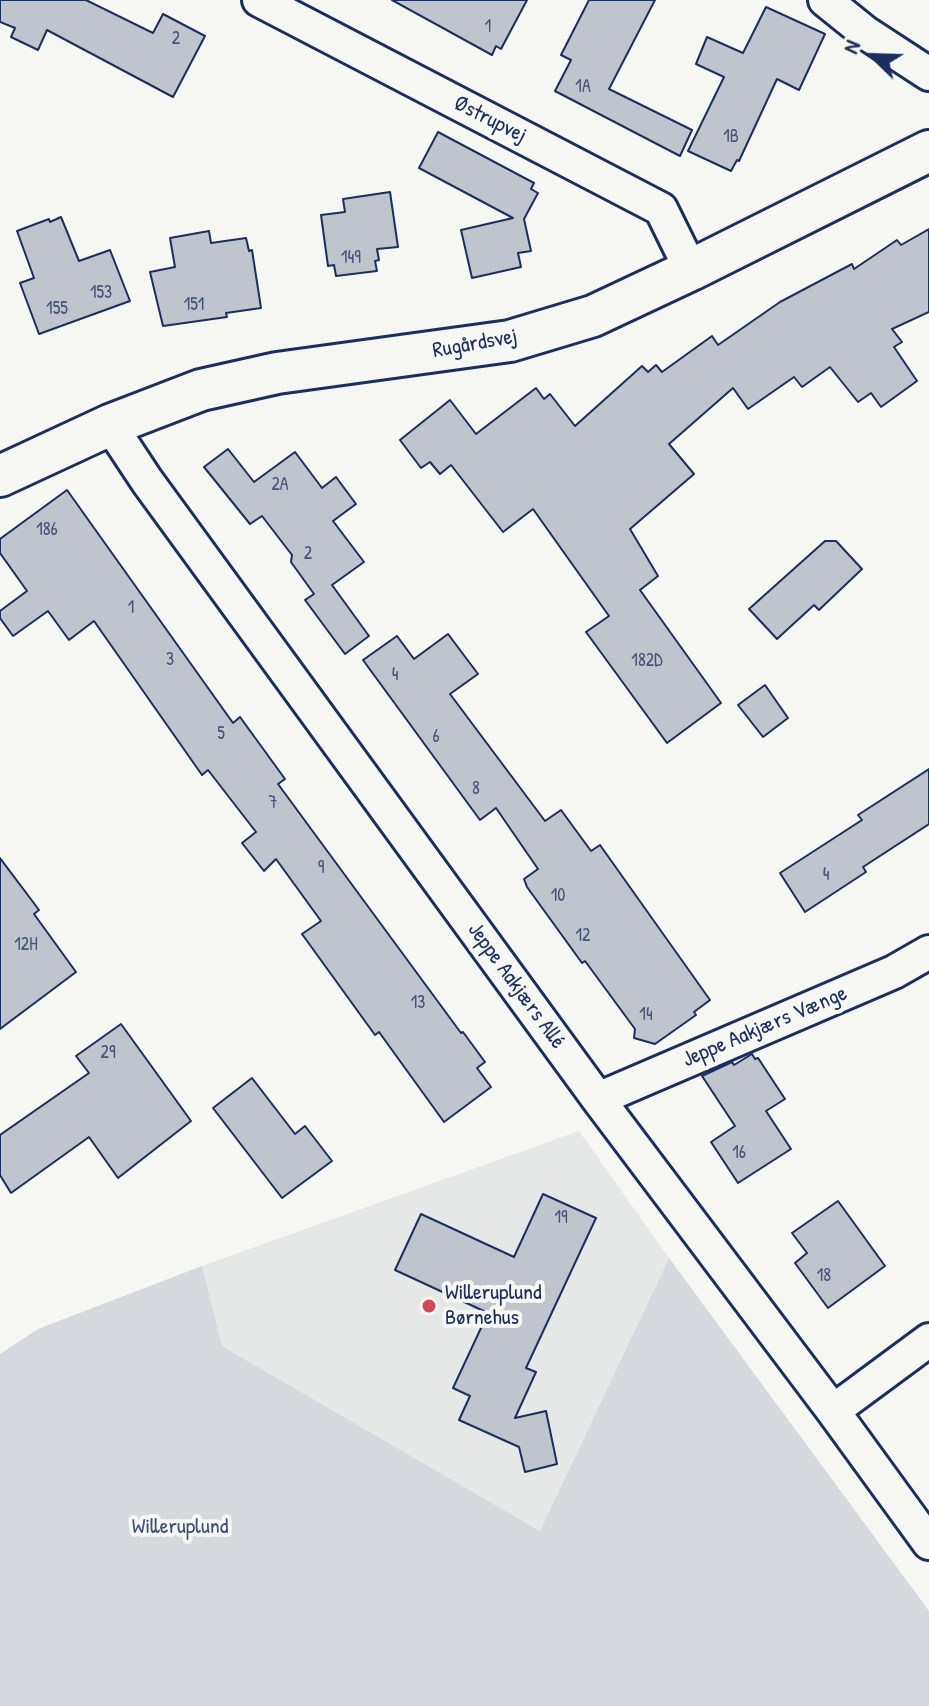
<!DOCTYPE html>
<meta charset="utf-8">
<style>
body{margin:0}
#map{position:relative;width:929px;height:1706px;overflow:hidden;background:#f6f6f2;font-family:"Patrick Hand",sans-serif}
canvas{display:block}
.north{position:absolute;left:833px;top:16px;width:80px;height:80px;-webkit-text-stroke:6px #f6f6f2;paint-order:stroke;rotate:293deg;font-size:22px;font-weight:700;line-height:32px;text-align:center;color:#1b2f5e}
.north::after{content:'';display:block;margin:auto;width:28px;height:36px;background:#1b2f5e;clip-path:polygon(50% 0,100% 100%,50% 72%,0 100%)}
</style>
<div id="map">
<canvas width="929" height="1706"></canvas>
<div class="north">N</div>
</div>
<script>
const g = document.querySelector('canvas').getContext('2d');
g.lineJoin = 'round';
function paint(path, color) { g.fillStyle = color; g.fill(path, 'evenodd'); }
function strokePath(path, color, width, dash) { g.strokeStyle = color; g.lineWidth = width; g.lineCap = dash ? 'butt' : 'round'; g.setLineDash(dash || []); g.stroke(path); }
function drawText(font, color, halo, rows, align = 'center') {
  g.font = font + ' "Patrick Hand",sans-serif'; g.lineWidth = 8; g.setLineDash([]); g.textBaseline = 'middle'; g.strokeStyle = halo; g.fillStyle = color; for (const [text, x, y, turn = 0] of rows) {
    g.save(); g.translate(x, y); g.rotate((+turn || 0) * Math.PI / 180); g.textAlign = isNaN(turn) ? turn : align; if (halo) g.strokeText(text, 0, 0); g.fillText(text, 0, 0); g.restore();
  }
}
const built = new Path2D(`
 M579,1131L669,1258L540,1531L222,1346L202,1266Z`);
const green = new Path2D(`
 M669,1258L929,1611V1706H0V1354L38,1329L202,1266L222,1346L540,1531Z`);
const building = new Path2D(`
 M0,0H86L153,33L163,14L205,36L173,97L47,30L38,50L11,37L15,28L0,22Z
 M392,0H527L501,49L496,46L492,55Z
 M589,0H655L609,89L692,130L680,156L555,91L571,60L561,55Z
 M766,7L825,34L799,90L777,79L739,161L737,160L731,171L688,151L724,77L696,64L707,37L743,53Z
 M438,132L534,183L531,189L538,193L524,219L531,251L518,253L521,267L472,278L461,230L513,218L419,168Z
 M390,192L398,247L377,249L379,260L375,261L377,271L336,276L334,265L328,266L321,215L345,212L343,199Z
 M61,217L79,261L110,250L130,301L39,334L20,283L34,278L17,231L49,219L50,222Z
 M929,229V312L892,329L902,342L894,347L917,381L881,407L871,393L858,402L830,367L802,387L794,377L748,409L733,388L669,444L694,474L630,529L658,576L640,590L721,703L667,743L586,632L609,616L533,509L503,532L451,465L440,474L430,462L421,468L400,440L450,400L476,434L536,388L544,399L550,394L575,426L642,366L648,372L656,365L662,372L712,336L718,345L780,302L852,264L854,269L897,240L901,245Z
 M209,231L211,243L246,238L249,251L252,250L261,308L226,313L227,317L163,326L150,272L175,267L170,238Z
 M228,449L254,482L295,452L322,488L336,477L356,504L333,521L364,562L332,585L369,636L345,654L305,600L314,594L291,562L292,555L262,516L250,524L204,467Z
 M67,490L233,723L240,717L285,779L278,784L461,1033L463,1032L485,1062L477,1068L491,1087L444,1122L379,1032L375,1035L302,934L321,921L276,859L264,871L242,843L256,832L208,770L202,775L94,621L69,640L48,611L13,636L0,618V611L27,591L0,553V539Z
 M825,541H836L862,569L819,610L814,605L777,639L749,609Z
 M448,634L478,674L450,694L545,821L561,810L591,851L600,845L710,1000L694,1012L696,1015L655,1044L634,1038L635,1029L585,961L582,963L527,887L524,879L538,869L496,808L480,820L363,660L397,636L414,659Z
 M765,685L788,718L763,737L738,705Z
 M929,769V824L863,867L866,872L805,912L780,873L862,820L858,815Z
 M0,858L39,910L34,914L76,972L0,1029Z
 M121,1024L191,1121L118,1178L89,1137L11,1193L0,1175V1135L89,1073L76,1056Z
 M752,1054L755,1059L758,1058L785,1099L766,1111L791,1149L738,1183L711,1142L735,1126L702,1076L732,1062L734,1065Z
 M252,1078L295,1134L305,1126L332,1161L282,1198L213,1108Z
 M543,1194L596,1218L526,1368L536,1372L515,1418L546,1411L557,1464L525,1472L519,1447L459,1420L470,1396L453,1388L488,1313L395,1270L421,1214L514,1257Z
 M838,1201L885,1266L828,1308L795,1263L807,1253L792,1233Z`);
const minor = new Path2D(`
 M259,0L661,209L691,270
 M825,0L866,33L929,74
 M110,425L147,481L598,1099L833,1411L929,1543
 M598,1099L894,972L929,952
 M833,1411L929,1340`);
const tertiary = new Path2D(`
 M0,476L110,425L201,390L277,373L510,341L593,316L691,270L929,151`);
const markers = [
 [429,1306,8,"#d1495b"]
];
const numberNames = [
 ["1",488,27],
 ["2",176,39],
 ["1A",583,87],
 ["1B",731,137],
 ["149",351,258],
 ["153",101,293],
 ["151",194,305],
 ["155",57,309],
 ["2A",280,485],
 ["186",47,530],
 ["2",308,554],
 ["1",131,608],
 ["3",170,660],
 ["182D",647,661],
 ["4",395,675],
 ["5",221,734],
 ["6",436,737],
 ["8",476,789],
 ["7",273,803],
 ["9",321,868],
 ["4",826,875],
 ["10",558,896],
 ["12",583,936],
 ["12H",26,945],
 ["13",418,1003],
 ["14",646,1015],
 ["29",108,1053],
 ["16",739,1153],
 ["19",561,1218],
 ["18",824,1276]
];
const streetNames = [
 ["Østrupvej",490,120,27],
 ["Rugårdsvej",475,344,-10],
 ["Jeppe Aakjærs Allé",516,986,54],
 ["Jeppe Aakjærs Vænge",765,1027,-23]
];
const poiNames = [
 ["Willeruplund",445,1293],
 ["Børnehus",445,1318]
];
const parkNames = [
 ["Willeruplund",180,1527]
];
paint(built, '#e6e7e7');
paint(green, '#d6d9dd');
paint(building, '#c0c4cd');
strokePath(building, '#1b2f5e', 2);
strokePath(minor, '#1b2f5e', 38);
strokePath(tertiary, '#1b2f5e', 46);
strokePath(minor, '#f6f6f2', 32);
strokePath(tertiary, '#f6f6f2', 40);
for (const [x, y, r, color] of markers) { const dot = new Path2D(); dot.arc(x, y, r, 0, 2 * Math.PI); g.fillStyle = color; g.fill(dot); strokePath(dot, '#f6f6f2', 3); }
drawText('18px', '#44547a', null, numberNames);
drawText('22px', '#1b2f5e', '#f6f6f2', streetNames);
drawText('22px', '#1b2f5e', '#f6f6f2', poiNames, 'left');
drawText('22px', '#405177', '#f6f6f2', parkNames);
</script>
